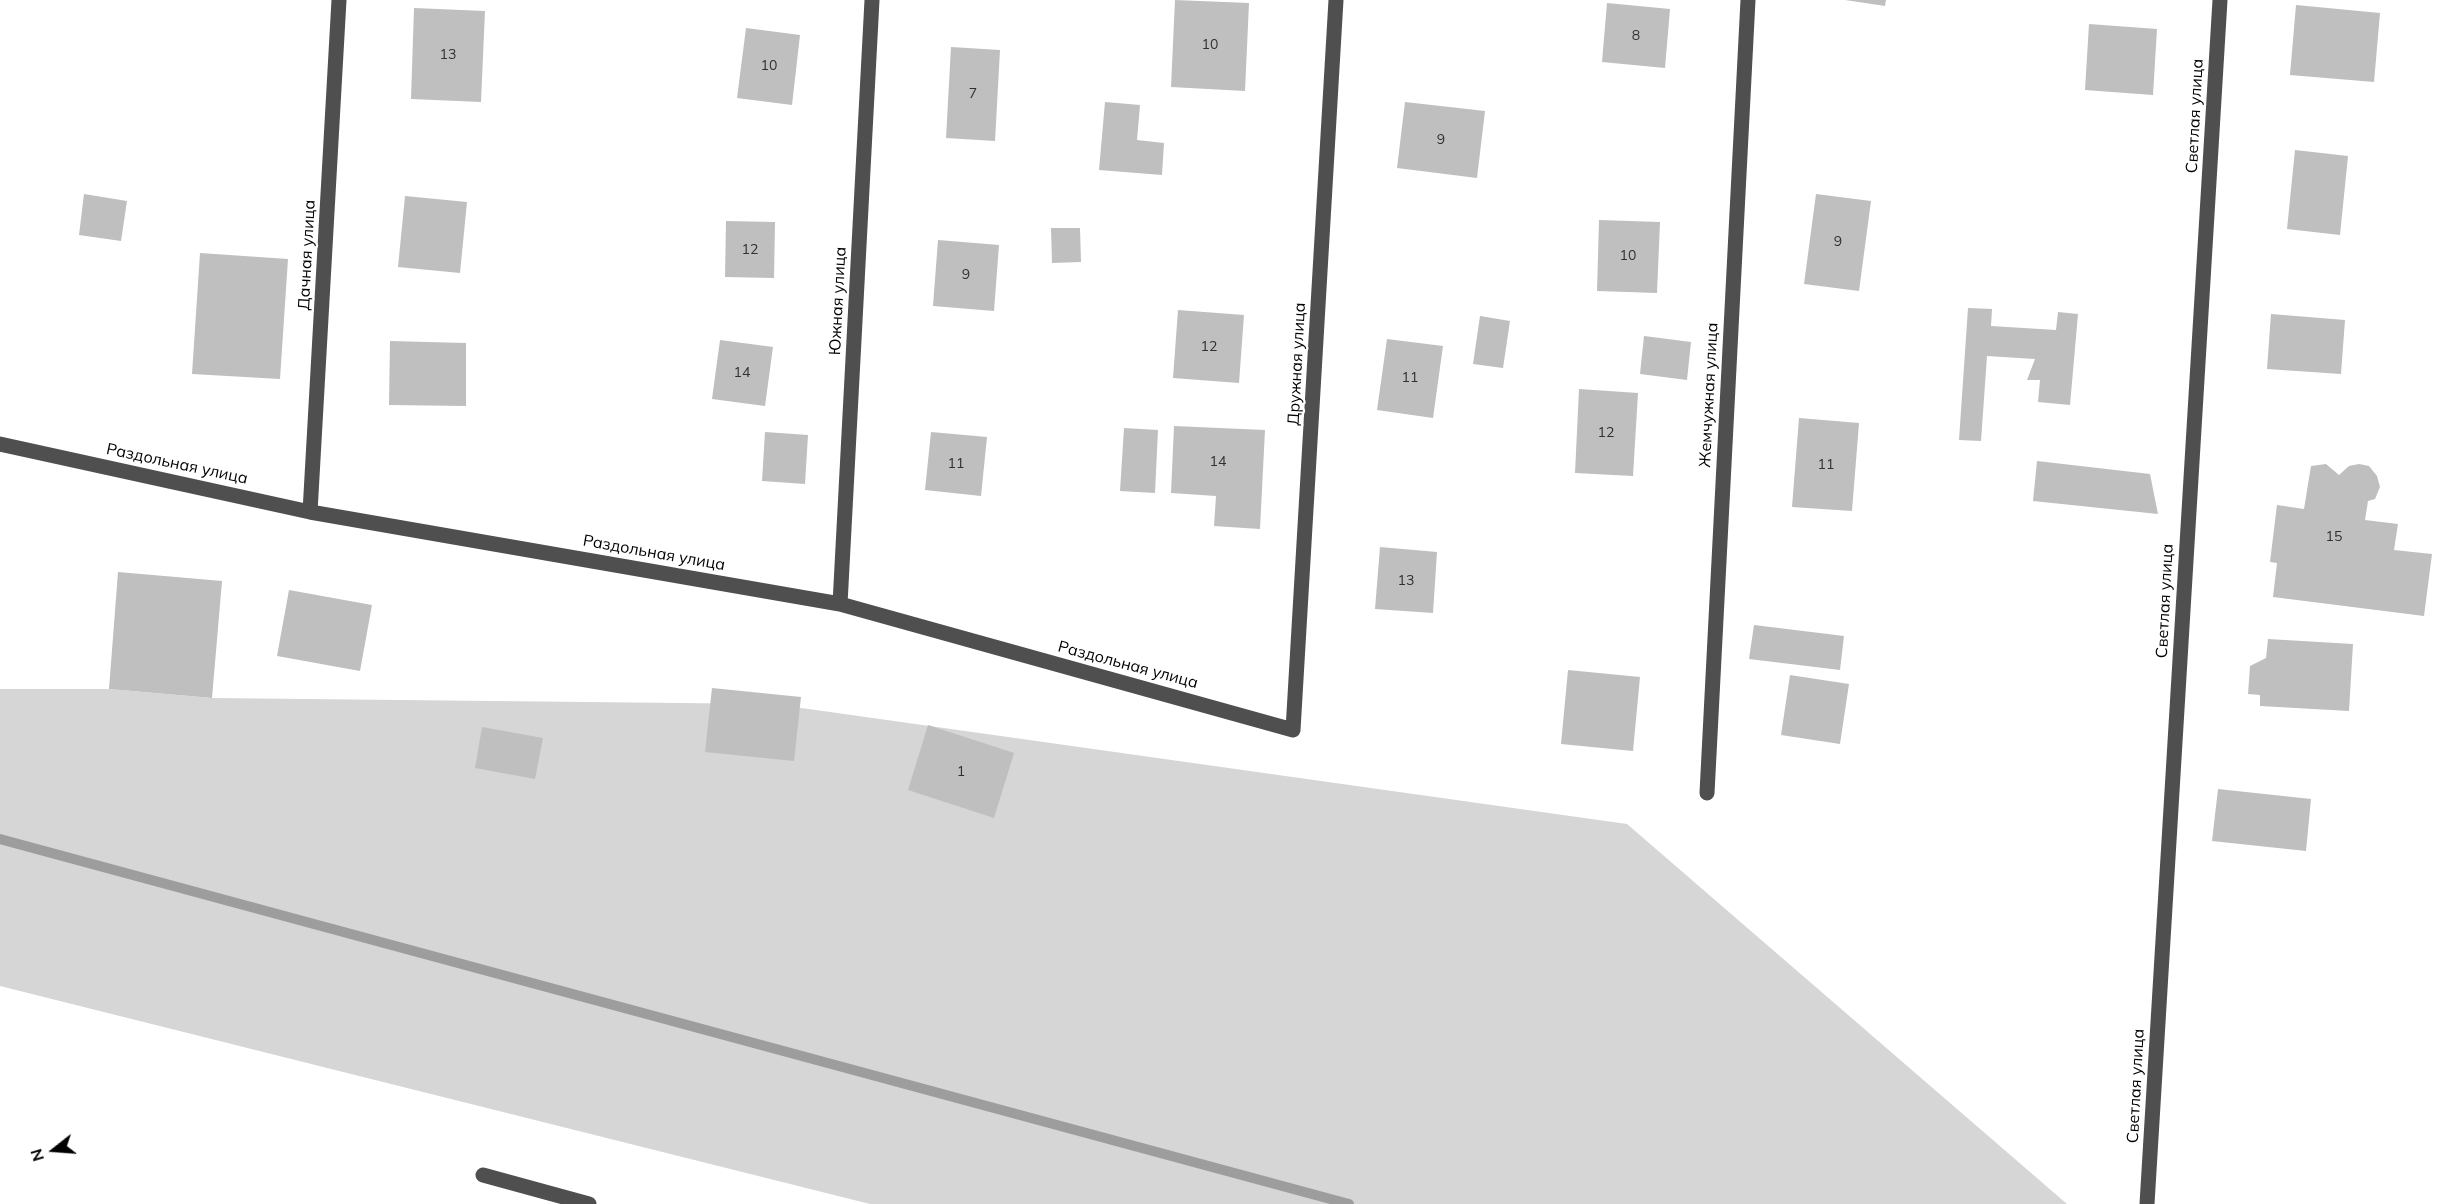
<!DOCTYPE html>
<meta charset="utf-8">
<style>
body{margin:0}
#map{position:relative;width:2443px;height:1204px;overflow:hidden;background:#fff;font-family:Mulish,sans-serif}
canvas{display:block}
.north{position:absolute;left:24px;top:1120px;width:60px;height:60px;-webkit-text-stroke:4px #fff;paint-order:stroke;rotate:253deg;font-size:16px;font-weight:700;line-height:24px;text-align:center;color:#000}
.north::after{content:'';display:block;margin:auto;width:21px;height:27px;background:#000;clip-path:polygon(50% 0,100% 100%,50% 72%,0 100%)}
</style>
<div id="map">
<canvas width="2443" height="1204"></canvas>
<div class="north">N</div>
</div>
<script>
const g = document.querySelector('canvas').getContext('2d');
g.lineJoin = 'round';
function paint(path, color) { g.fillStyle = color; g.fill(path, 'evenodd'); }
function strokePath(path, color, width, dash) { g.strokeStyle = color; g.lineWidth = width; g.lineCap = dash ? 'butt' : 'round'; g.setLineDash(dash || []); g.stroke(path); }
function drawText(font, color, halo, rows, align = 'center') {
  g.font = font + ' Mulish,sans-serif'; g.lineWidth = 4.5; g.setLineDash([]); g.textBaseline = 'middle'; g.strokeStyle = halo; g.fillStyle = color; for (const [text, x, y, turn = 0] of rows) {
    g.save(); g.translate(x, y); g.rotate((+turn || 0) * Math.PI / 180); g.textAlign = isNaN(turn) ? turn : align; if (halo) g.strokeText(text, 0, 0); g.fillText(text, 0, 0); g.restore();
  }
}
const green = new Path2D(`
 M0,689H109L212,698L773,704L1627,824L2067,1204H870L0,986Z`);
const stream = new Path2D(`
 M0,839L1349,1204`);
const building = new Path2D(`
 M1175,0L1249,3L1245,91L1171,87Z
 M1845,0H1886L1885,6Z
 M1607,3L1670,9L1665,68L1602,62Z
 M2296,5L2380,13L2374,82L2290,75Z
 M414,8L485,11L481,102L411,99Z
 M2089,24L2157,29L2153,95L2085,90Z
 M746,28L800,35L792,105L737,98Z
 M951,47L1000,50L995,141L946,138Z
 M1105,102L1140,105L1137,140L1164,143L1162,175L1099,170Z
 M1405,102L1485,111L1477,178L1397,168Z
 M2295,150L2348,156L2340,235L2287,229Z
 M84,194L127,201L121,241L79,235Z
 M1816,194L1871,201L1859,291L1804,284Z
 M405,196L467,202L460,273L398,267Z
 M1599,220L1660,222L1657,293L1597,291Z
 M726,221L775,222L774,278L725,277Z
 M1051,228H1080L1081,262L1052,263Z
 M938,240L999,245L994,311L933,306Z
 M200,253L288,259L280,379L192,374Z
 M1968,308L1992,309L1991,326L2056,330L2058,312L2078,314L2070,405L2038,402L2040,380H2027L2035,359L1987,356L1981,441L1959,440Z
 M1178,310L1244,315L1239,383L1173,378Z
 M2271,314L2345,320L2341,374L2267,369Z
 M1480,316L1510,321L1503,368L1473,364Z
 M1644,336L1691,342L1687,380L1640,374Z
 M1387,339L1443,346L1433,418L1377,410Z
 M720,340L773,347L765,406L712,399Z
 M390,341L466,343V406L389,405Z
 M1579,389L1638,393L1633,476L1575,473Z
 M1799,418L1859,423L1852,511L1792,507Z
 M1174,426L1265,430L1260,529L1214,526L1216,496L1171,493Z
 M1124,428L1158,430L1155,493L1120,491Z
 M765,432L808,435L805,484L762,481Z
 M931,432L987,437L981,496L925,490Z
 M2037,461L2150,474L2158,514L2033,501Z
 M2326,464L2339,475L2349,466L2359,464L2369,466L2377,476L2380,487L2375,499L2368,501L2365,520L2398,524L2394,550L2432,554L2424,616L2273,597L2277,563L2270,562L2277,505L2304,509L2311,466Z
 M1380,547L1437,552L1433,613L1375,609Z
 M118,572L222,581L212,698L109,689Z
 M289,590L372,605L360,671L277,656Z
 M1754,625L1844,636L1840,670L1749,659Z
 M2268,639L2353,644L2349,711L2260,706V695L2248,694L2250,666L2266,658Z
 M1568,670L1640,677L1633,751L1561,744Z
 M1790,675L1849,684L1840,744L1781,735Z
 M712,688L801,697L794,761L705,752Z
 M928,725L1014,753L994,818L908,790Z
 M482,727L543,738L535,779L475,768Z
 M2218,789L2311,799L2306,851L2212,841Z`);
const minor = new Path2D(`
 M0,444L310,512L840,604L1293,730L1336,0
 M310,512L339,0
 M840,604L872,0
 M1707,793L1748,0
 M483,1175L589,1204
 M2147,1204L2220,0`);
const numberNames = [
 ["8",1636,36],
 ["10",1210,45],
 ["13",448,55],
 ["10",769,66],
 ["7",973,94],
 ["9",1441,140],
 ["9",1838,242],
 ["12",750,250],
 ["10",1628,256],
 ["9",966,275],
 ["12",1209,347],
 ["14",742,373],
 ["11",1410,378],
 ["12",1606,433],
 ["14",1218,462],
 ["11",956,464],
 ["11",1826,465],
 ["15",2334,537],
 ["13",1406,581],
 ["1",961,772]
];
const streetNames = [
 ["Светлая улица",2195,116,-87],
 ["Дачная улица",307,255,-87],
 ["Южная улица",838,301,-87],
 ["Дружная улица",1297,364,-87],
 ["Жемчужная улица",1709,395,-87],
 ["Раздольная улица",177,464,12],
 ["Раздольная улица",654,553,10],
 ["Светлая улица",2165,601,-87],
 ["Раздольная улица",1128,665,15],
 ["Светлая улица",2136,1086,-87]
];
paint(green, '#d6d6d6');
strokePath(stream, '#9d9d9d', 10);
paint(building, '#bfbfbf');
strokePath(minor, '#4f4f4f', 15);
drawText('14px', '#303030', null, numberNames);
drawText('16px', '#000', '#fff', streetNames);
</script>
